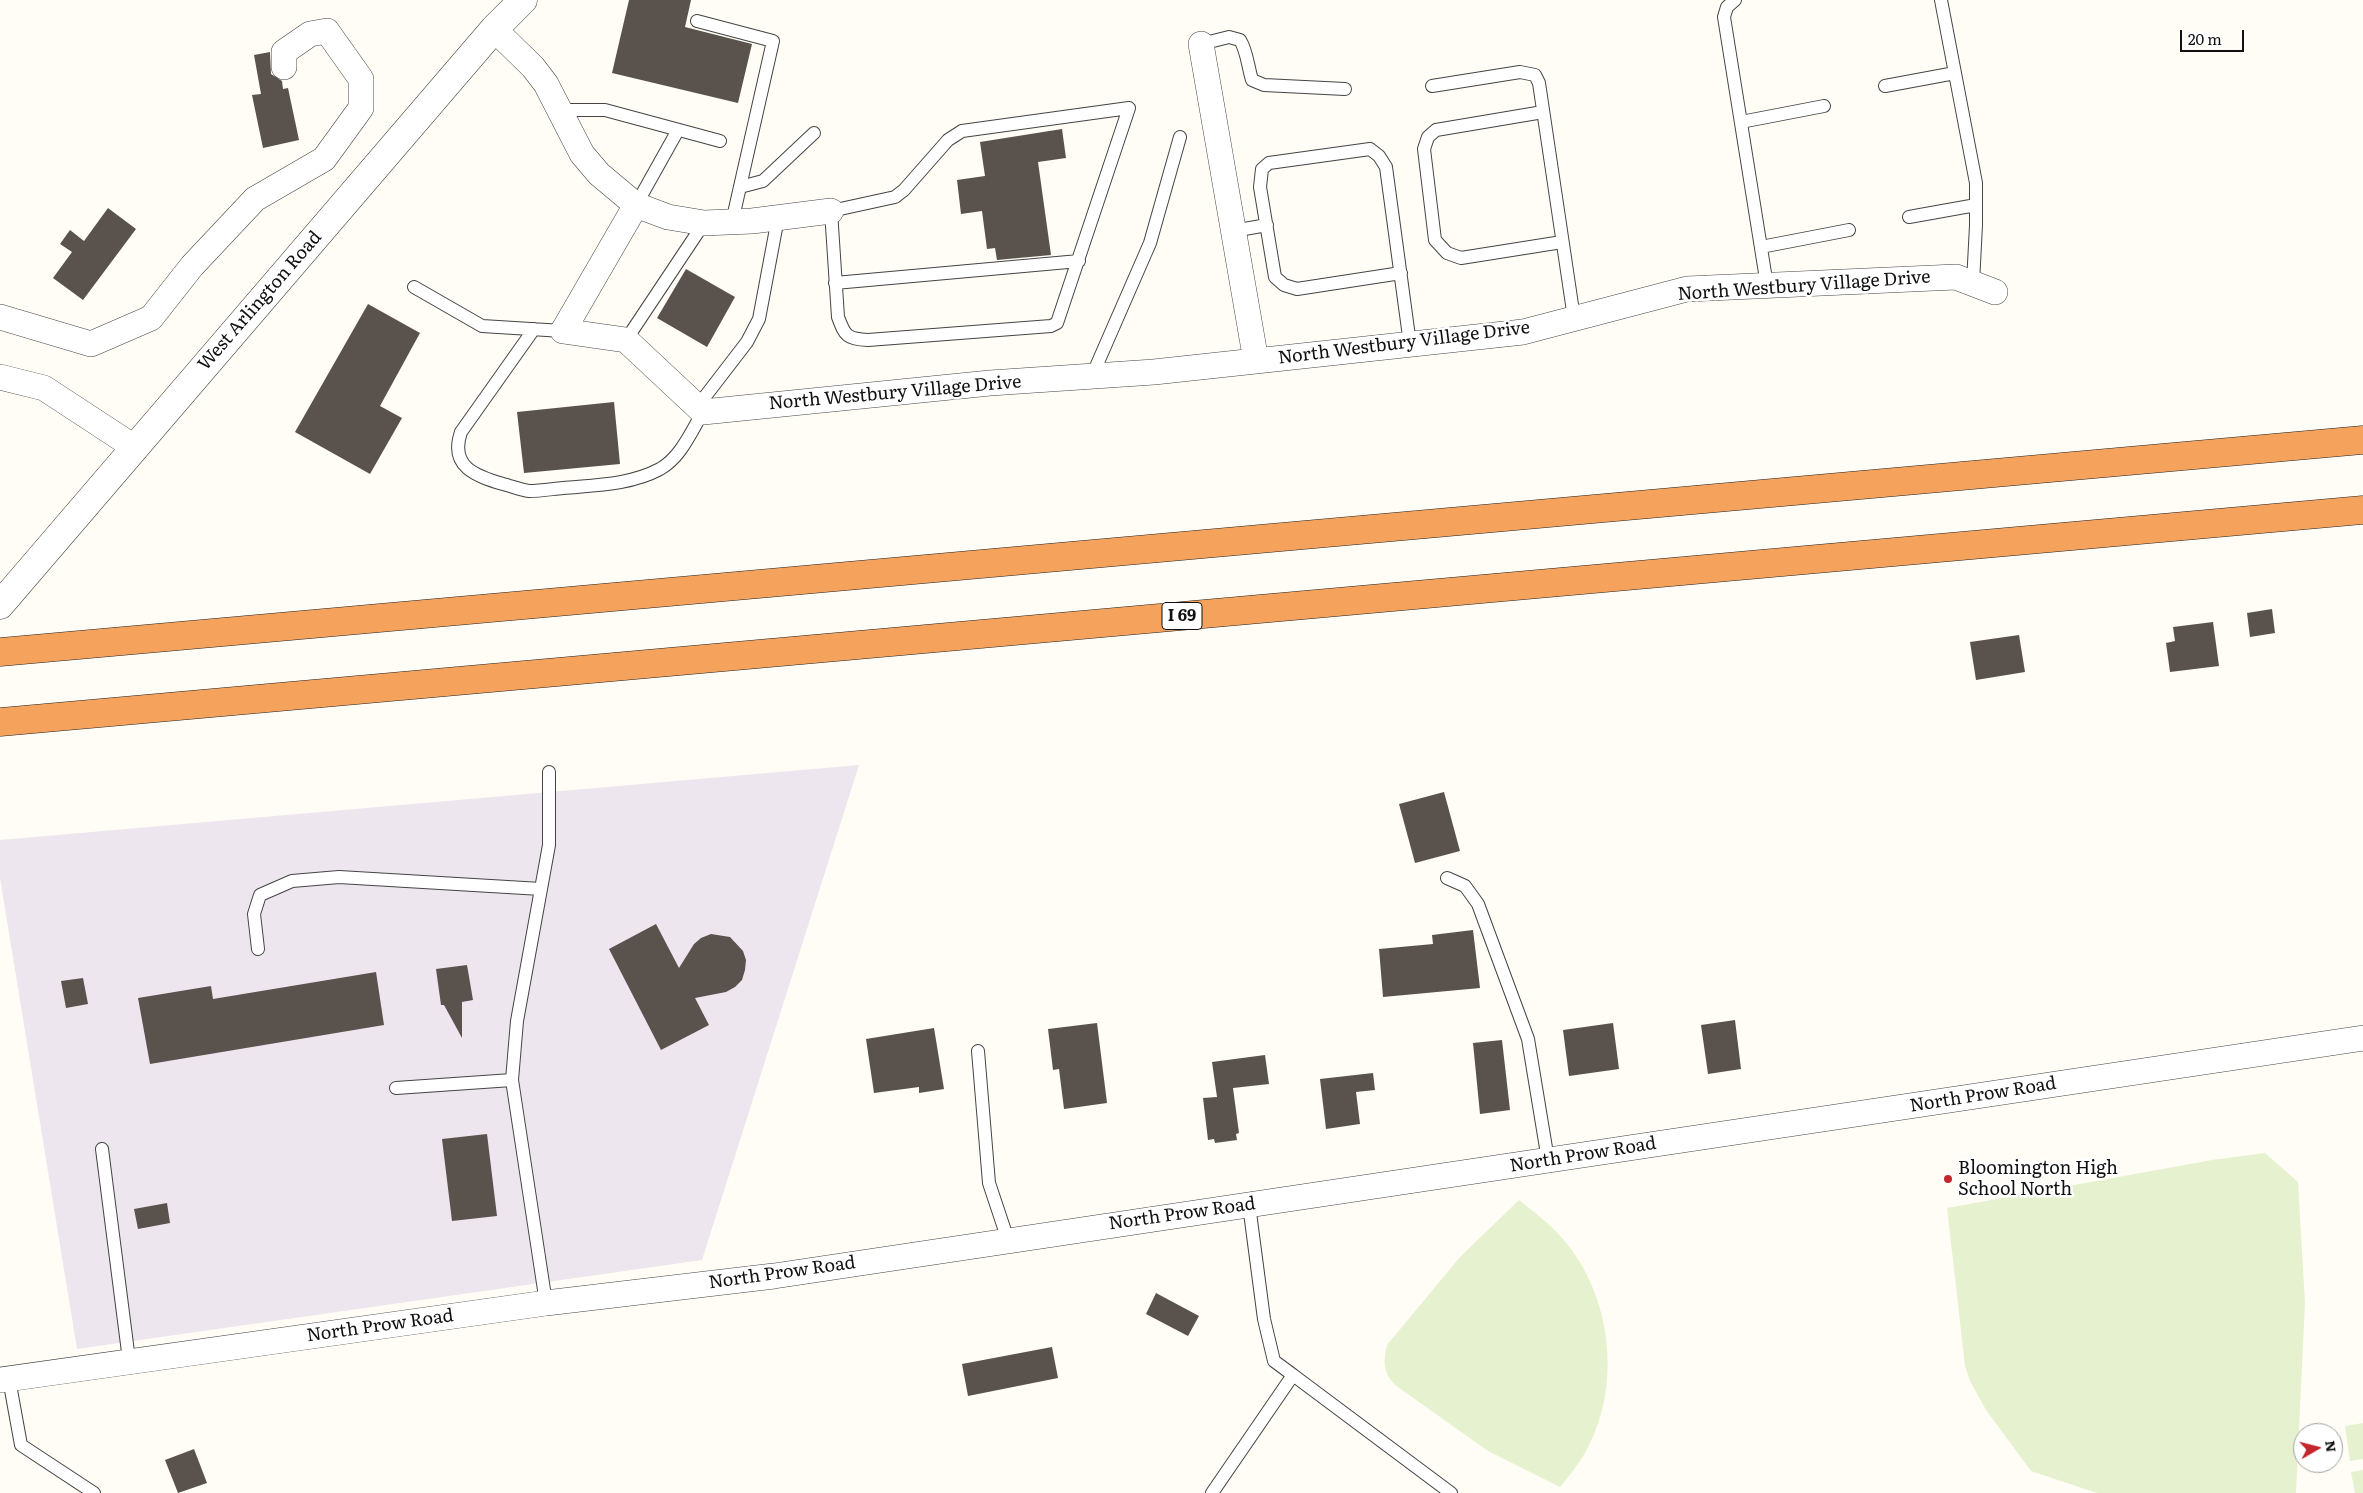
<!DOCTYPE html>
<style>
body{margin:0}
#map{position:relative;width:2363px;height:1493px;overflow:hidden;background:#fffdf5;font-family:Literata,serif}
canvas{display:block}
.north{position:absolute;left:2293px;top:1423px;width:50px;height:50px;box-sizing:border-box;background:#fff;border:1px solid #a0a0a0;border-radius:50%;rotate:82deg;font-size:14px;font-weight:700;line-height:20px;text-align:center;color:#111}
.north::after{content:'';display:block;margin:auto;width:18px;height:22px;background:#c4262e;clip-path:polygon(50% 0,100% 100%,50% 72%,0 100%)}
.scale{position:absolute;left:2180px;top:30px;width:64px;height:22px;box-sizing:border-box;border:2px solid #111;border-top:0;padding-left:6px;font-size:15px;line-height:18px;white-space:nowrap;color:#111;-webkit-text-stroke:4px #fff;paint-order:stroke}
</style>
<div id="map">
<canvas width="2363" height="1493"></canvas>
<div class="north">N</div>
<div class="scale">20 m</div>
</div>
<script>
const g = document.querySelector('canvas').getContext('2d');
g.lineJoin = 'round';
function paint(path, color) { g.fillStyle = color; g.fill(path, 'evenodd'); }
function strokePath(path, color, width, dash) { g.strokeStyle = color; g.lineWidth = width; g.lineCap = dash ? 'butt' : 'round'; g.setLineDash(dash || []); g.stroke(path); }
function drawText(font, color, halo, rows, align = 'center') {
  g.font = font + ' Literata,serif'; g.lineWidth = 5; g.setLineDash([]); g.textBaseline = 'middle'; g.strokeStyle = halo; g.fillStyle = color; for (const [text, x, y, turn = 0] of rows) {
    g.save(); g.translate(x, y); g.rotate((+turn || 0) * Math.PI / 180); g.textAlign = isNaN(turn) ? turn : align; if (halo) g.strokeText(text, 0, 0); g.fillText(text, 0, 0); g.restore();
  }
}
const industrial = new Path2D(`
 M859,765L702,1260L77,1349L0,878V840Z`);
const pitch = new Path2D(`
 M2265,1153L2298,1182L2305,1303L2296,1493H2097L2031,1471L1986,1410L1970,1381L1965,1366L1947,1208L2212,1160Z
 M1519,1200C1534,1212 1549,1223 1562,1238C1612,1294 1623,1387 1585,1453C1578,1465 1569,1476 1560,1487L1488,1451L1395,1385C1383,1372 1383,1362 1387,1345L1460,1257Z
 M2363,1423V1459L2350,1461L2345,1426Z
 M2363,1470V1493H2355L2351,1472Z`);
const building = new Path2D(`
 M629,0H691L685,27L752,44L738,103L612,73Z
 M270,52L271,74L282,81L283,89L288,88L299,140L263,148L252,95L261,94L254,55Z
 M1062,129L1066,158L1038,162L1051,255L997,260L995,248L987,249L982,211L961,214L957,180L985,176L980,142Z
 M108,208L136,229L83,300L53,278L72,252L60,244L70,230L84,241Z
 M686,269L735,297L707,347L657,318Z
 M368,304L420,333L380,406L402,418L370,474L295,432Z
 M614,402L620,464L524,473L517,412Z
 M2272,609L2275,633L2250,637L2247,613Z
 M2213,622L2219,666L2170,672L2166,643L2175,641L2173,627Z
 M2019,635L2025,672L1976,680L1970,642Z
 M1444,792L1460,851L1415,863L1399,804Z
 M656,924L679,968L694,944L701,938L711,934L730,937L743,951L746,960L745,970L742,980L735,987L726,992L695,998L709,1025L661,1050L609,949Z
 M1473,930L1480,988L1383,997L1379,949L1433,944L1432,935Z
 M467,965L473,1000L462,1002V1038L444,1005H441L436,969Z
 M376,972L384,1025L150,1064L138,998L211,986L213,999Z
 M83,978L88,1004L66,1008L61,981Z
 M1735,1020L1741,1069L1708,1074L1701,1025Z
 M1097,1023L1107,1103L1064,1109L1059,1069L1053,1070L1048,1029Z
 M1613,1023L1619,1069L1569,1076L1563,1030Z
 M934,1028L944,1089L919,1093V1087L874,1093L866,1039Z
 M1502,1040L1510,1110L1480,1114L1473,1043Z
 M1265,1055L1269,1084L1233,1088L1239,1133L1236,1134L1237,1140L1215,1143L1214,1139L1208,1140L1203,1098L1217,1097L1212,1062Z
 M1373,1073L1375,1090L1356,1092L1360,1124L1326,1129L1320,1079Z
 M487,1134L497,1216L452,1221L442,1139Z
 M167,1203L170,1223L138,1229L134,1209Z
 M1156,1293L1199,1316L1188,1336L1146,1314Z
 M1052,1347L1058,1378L968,1396L962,1364Z
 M194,1449L207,1483L178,1493L165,1460Z`);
const service = new Path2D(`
 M1735,0L1727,7L1724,17L1765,273V286
 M1941,0L1976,183V225L1973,283
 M697,21L773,41L732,222
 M1201,44L1229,37L1240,40C1247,51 1248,67 1252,80L1264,85L1345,89
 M1432,86L1520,72L1535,75L1539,83L1574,318
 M1885,86L1955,73
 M1129,108L1057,323L1051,326L868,340C847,339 845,336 838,317L831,211L895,197L904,190L948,140L962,131Z
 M560,110H605L720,141
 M1543,112L1436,130L1428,137L1424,149L1435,240L1447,253L1461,258L1562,242
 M1741,122L1824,106
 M740,187L763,181L814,133
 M636,205L678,130
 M1909,217L1976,205
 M1233,231L1267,225
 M1761,247L1849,230
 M1401,273L1297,289L1284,285L1275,277L1260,187L1262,169L1269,163L1370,149L1379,156L1386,167L1410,344
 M835,283L1079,261
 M414,287L482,326L563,331
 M534,329L461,432C449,467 476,476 503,484C511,486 521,490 529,491C540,491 552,489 563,488C595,485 630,485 660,469C681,457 691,432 703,412
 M626,340L704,223
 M1092,376L1150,243L1180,137
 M697,407L747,342L759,319L778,218
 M1447,878L1465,886L1478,904L1528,1039L1548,1160
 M541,889L549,845V772
 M258,949L254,914L260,895L292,881L339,877L541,889L517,1021L512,1080
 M978,1051L989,1183L1008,1240
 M396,1088L512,1080L546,1303
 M102,1149L129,1360
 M1249,1205L1264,1319L1274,1361L1293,1375
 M9,1379L21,1445L94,1493
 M1212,1493L1293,1375L1451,1493`);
const minor = new Path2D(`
 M494,29L533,67L546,84L582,154L599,174L636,205L668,217L704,223L752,221L831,211
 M1201,44L1256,361
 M636,205L563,331L626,340L703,412L990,383L1154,372L1523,332L1687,289L1956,277L1995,292
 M0,317L91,344L151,318L192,266L255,199L324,159L361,108V79L327,31L310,34L284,52V67
 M0,377L44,388L134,447
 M0,1380L546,1303L774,1276L2363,1038`);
const tertiary = new Path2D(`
 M0,605L494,29L523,0`);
const motorway = new Path2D(`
 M0,652L2363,440
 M0,722L2363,510`);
const markers = [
 [1948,1179,5,"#c4262e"]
];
const shields = [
 [1182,616,40]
];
const shieldNames = [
 ["I 69",1182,616]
];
const streetNames = [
 ["North Westbury Village Drive",1804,286,-4],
 ["West Arlington Road",260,301,-49],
 ["North Westbury Village Drive",1404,343,-7],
 ["North Westbury Village Drive",895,393,-5],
 ["North Prow Road",1983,1095,-9],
 ["North Prow Road",1583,1155,-9],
 ["North Prow Road",1182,1214,-8],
 ["North Prow Road",782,1273,-8],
 ["North Prow Road",380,1326,-8]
];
const poiNames = [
 ["Bloomington High",1958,1169],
 ["School North",1958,1190]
];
paint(industrial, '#eee6ef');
paint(pitch, '#e6f2cf');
paint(building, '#5a524d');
strokePath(service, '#444', 14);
strokePath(minor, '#444', 26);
strokePath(tertiary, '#444', 29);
strokePath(motorway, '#222', 29);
strokePath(service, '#fff', 12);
strokePath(minor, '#fff', 25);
strokePath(tertiary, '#fff', 28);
strokePath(motorway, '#f5a25d', 28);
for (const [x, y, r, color] of markers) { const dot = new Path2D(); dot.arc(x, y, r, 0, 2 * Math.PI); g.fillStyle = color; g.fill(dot); strokePath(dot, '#fff', 2); }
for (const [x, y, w] of shields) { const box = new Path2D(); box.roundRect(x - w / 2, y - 13.5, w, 27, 4); g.fillStyle = '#fff'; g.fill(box); strokePath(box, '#111', 1); }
drawText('bold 16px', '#111', null, shieldNames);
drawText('18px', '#111', '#fff', streetNames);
drawText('18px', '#111', '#fff', poiNames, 'left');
</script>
